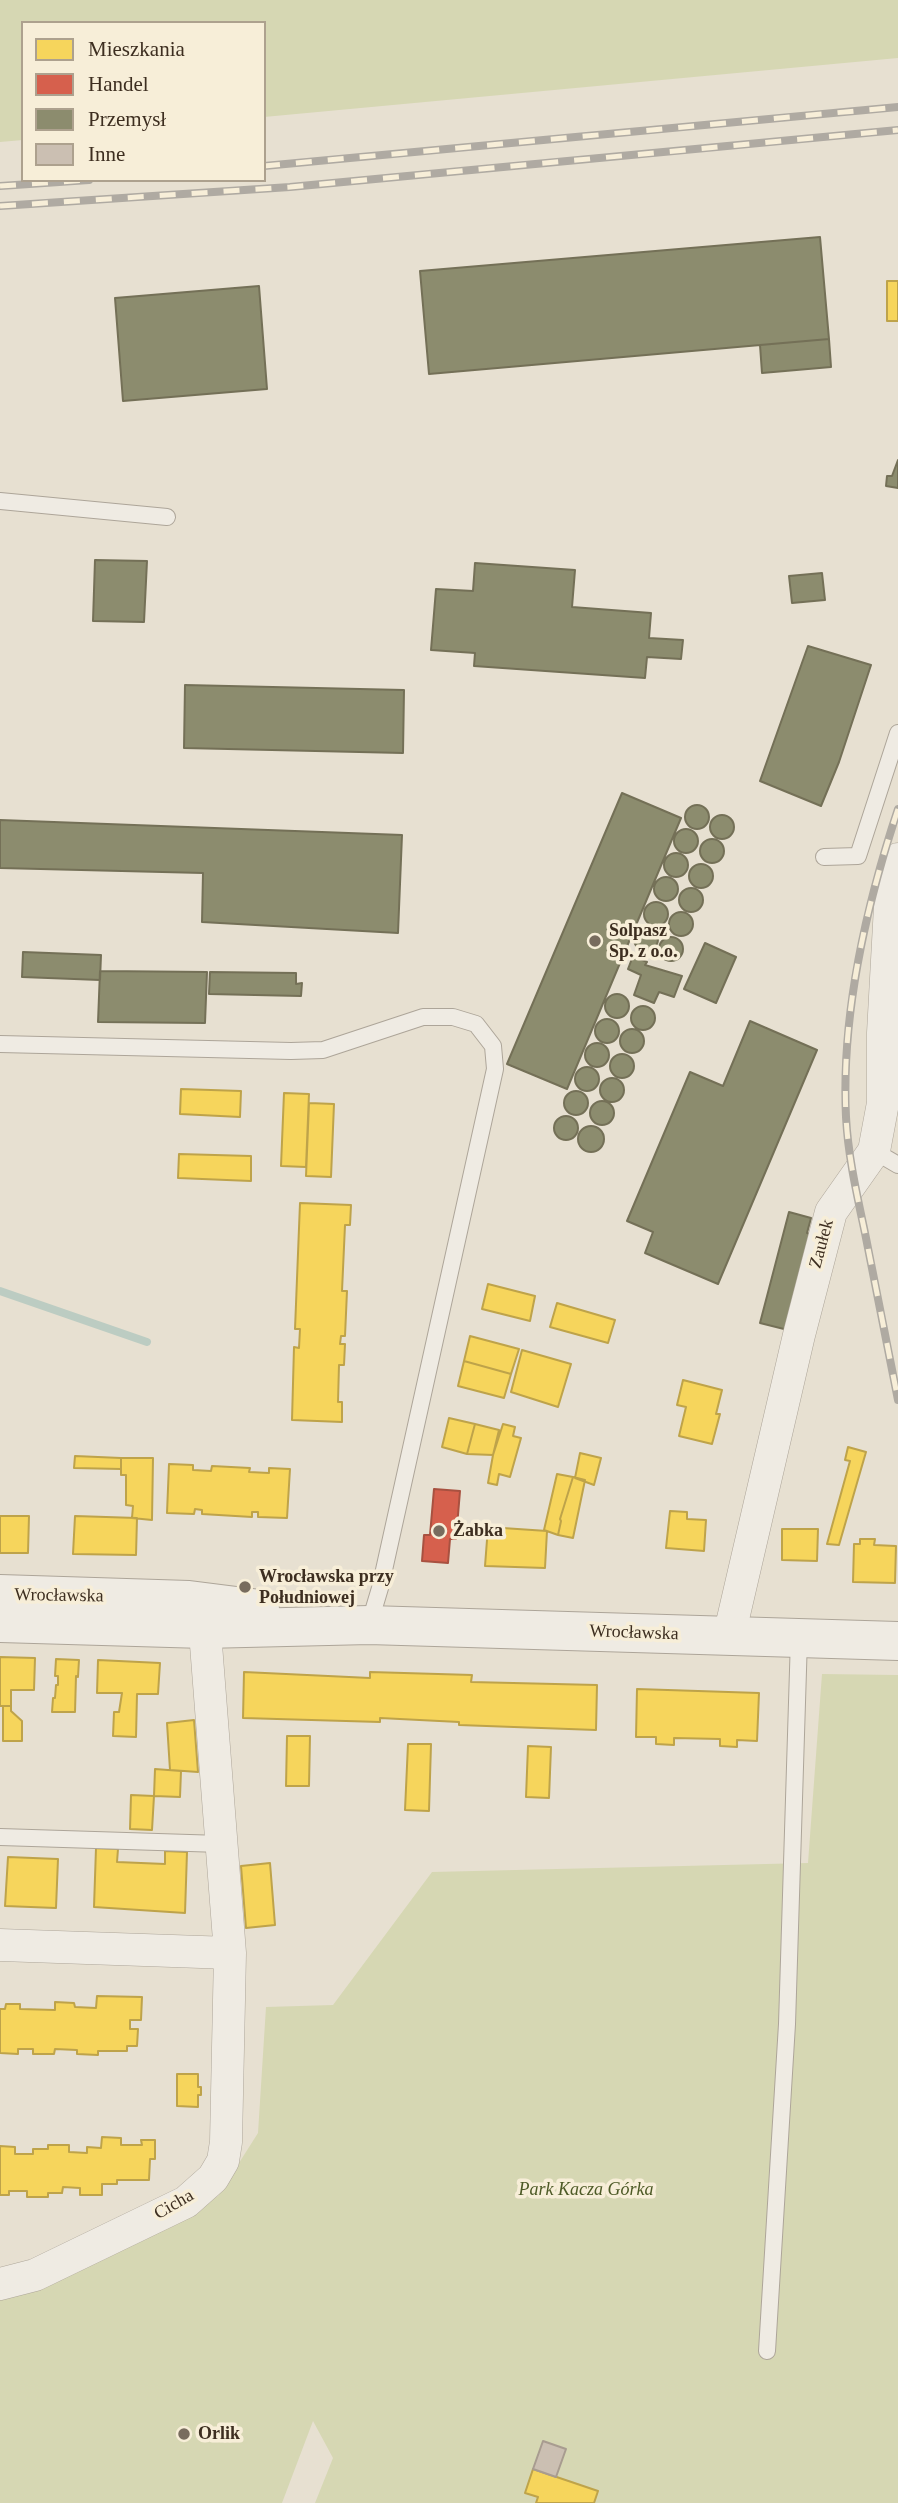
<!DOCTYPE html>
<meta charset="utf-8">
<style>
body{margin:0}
#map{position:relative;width:898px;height:2503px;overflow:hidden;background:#e7e0d1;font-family:"Times New Roman",serif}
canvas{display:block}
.legend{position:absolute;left:21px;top:21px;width:245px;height:161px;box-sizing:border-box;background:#f7eed8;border:2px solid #ada18e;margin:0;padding:9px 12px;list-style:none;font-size:21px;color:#3d2e20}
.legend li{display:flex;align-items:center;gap:14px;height:35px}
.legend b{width:35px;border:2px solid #ada18e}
</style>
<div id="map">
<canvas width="898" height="2503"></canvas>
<ul class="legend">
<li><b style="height:19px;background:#f6d55c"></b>Mieszkania</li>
<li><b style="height:19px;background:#d6604d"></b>Handel</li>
<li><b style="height:19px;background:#8c8c6e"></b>Przemysł</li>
<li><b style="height:19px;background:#cbbfb2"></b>Inne</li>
</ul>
</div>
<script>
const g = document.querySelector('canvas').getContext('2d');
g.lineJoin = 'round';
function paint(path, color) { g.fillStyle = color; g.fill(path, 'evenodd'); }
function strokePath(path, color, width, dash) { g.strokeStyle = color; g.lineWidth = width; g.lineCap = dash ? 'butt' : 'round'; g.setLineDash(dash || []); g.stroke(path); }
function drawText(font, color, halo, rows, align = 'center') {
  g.font = font + ' "Times New Roman",serif'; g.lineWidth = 7; g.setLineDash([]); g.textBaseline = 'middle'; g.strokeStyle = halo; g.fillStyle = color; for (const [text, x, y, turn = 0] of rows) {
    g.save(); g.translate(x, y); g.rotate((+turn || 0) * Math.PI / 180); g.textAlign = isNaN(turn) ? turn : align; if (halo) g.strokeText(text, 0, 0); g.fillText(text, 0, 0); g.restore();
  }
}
const green = new Path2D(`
 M0,0H898V58L264,117V23H23V140L0,142Z
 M822,1674L898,1675V2503H315L333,2458L313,2421L282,2503H0V2288H36L218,2196L258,2133L266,2007L333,2005L432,1872L808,1863Z`);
const homes = new Path2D(`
 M887,281H898V321H887Z
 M181,1089L241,1091L240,1117L180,1114Z
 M284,1093L309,1094L306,1167L281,1166Z
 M309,1103L334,1104L331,1177L306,1176Z
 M179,1154L251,1156V1181L178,1178Z
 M300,1203L351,1205L350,1225H345L342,1291H347L345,1336H341L340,1344H345L344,1365H339L338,1402H342V1422L292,1420L294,1347L299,1348L300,1329H295Z
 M488,1284L535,1296L530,1321L482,1309Z
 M557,1303L615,1320L608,1343L550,1327Z
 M470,1336L519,1349L511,1374L464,1361Z
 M522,1350L571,1364L558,1407L511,1392Z
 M464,1361L511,1374L504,1398L458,1386Z
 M683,1380L722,1390L716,1414H720L712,1444L679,1436L686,1407L677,1405Z
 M449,1418L475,1424L467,1454L442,1447Z
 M475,1424L499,1430L493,1455L467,1454Z
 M503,1424L515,1427L513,1436L521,1438L510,1477L499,1474L497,1485L488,1483L493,1455Z
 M848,1447L866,1452L839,1545L827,1544L850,1461L845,1460Z
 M580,1453L601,1458L594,1485L575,1478Z
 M75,1456L121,1458V1469L74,1468Z
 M121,1458H153L152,1520L132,1518L133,1506L126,1505V1475H121Z
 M169,1464L193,1465V1470L211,1471L212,1466L250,1468L249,1472L269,1473V1468L290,1469L287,1518L258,1517V1512H252V1517L202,1514V1510L195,1509L194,1514L167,1513Z
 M557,1474L573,1477L560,1519L561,1521L558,1535L544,1530Z
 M573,1477L585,1480L573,1538L558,1535L561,1521L560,1519Z
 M670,1511L687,1512V1519L706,1520L704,1551L666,1548Z
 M0,1516H29L28,1553H0Z
 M75,1516L137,1518L136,1555L73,1554Z
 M488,1527L547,1531L545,1568L485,1566Z
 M782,1529H818L817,1561L782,1560Z
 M860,1539H875L874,1545L896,1546L895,1583L853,1582L854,1544H860Z
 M0,1657L35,1658L34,1690H11V1706H0Z
 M56,1659L79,1660L78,1677L76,1676L75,1712H52L53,1698H55L56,1685H58V1676H55Z
 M98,1660L160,1663L158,1694H137L136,1737L113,1736L114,1712H119L122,1693H97Z
 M244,1672L370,1678V1672L472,1675L471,1682L597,1685L596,1730L459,1725V1722L380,1718V1722L243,1718Z
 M637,1689L759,1693L757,1741L737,1740V1747L720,1746V1739L674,1738V1745L656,1744V1737H636Z
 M3,1706H11V1711L22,1721V1741H3Z
 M194,1720L198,1772L170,1770L167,1723Z
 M287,1736H310L309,1786H286Z
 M408,1744H431L429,1811L405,1810Z
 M528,1746L551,1747L549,1798L526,1797Z
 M155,1769L181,1771L180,1797L154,1796Z
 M131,1795L154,1796L152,1830L130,1829Z
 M96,1848L118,1849L117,1862L165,1864V1851L187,1852L185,1913L94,1907Z
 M8,1857L58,1859L56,1908L5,1906Z
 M270,1863L275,1925L246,1928L241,1866Z
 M97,1996L142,1997L141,2020H130V2029H138L137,2046H127V2051H98V2055L77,2054V2050L55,2049L54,2054H33V2049H18V2054L0,2053V2009H5L6,2004H20V2009L55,2010V2002L74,2003L75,2007L96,2008Z
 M177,2074H198V2087H201V2095H198V2107L177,2106Z
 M102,2137L121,2138V2145H142L141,2140H155V2159H150L149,2180H117V2184H102V2195H80V2188L63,2187L62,2193H48V2197H27V2191H9V2195H0V2146L15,2147V2154H33V2149H48V2145H69V2152L87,2153V2147L101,2148Z
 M533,2469L598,2491L594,2503H536L538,2497L525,2493Z`);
const shops = new Path2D(`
 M434,1489L460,1491L456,1539H450L448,1563L422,1561L424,1535H430Z`);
const industry = new Path2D(`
 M820,237L829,339L429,374L420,271Z
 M259,286L267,389L123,401L115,298Z
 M829,339L831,367L762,373L760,345Z
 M898,460V488L886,486L887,476H892Z
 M95,560L147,561L144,622L93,621Z
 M475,563L575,570L572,607L651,613L649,638L683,640L681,659L647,657L645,678L474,666L475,653L431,650L436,589L473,591Z
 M822,573L825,600L792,603L789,576Z
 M808,646L871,665L839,762L821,806L760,781Z
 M185,685L404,690L403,753L184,748Z
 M622,793L681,818L567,1089L507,1064Z
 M685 817a12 12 0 1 1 24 0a12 12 0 1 1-24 0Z
 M710 827a12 12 0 1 1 24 0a12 12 0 1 1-24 0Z
 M0,820L402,835L398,933L202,922L203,873L0,868Z
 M674 841a12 12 0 1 1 24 0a12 12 0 1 1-24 0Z
 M700 851a12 12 0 1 1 24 0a12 12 0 1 1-24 0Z
 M664 865a12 12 0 1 1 24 0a12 12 0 1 1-24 0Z
 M689 876a12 12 0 1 1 24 0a12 12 0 1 1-24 0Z
 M654 889a12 12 0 1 1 24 0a12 12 0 1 1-24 0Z
 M679 900a12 12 0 1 1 24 0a12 12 0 1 1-24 0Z
 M644 914a12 12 0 1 1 24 0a12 12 0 1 1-24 0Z
 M669 924a12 12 0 1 1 24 0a12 12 0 1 1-24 0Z
 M634 939a12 12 0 1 1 24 0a12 12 0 1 1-24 0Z
 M659 949a12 12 0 1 1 24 0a12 12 0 1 1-24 0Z
 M705,943L736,957L716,1003L684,989Z
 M23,952L101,955L100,980L22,977Z
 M633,956L647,962L645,965L682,976L674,997L659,992L654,1003L634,995L641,975L628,969Z
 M100,971L207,972L205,1023L98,1022Z
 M210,972L296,973V984L302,983L301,996L209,994Z
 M605 1006a12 12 0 1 1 24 0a12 12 0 1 1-24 0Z
 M631 1018a12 12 0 1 1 24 0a12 12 0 1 1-24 0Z
 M595 1031a12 12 0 1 1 24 0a12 12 0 1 1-24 0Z
 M750,1021L817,1050L718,1284L645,1253L653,1232L627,1221L690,1072L723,1086Z
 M620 1041a12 12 0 1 1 24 0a12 12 0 1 1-24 0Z
 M585 1055a12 12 0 1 1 24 0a12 12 0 1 1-24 0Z
 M610 1066a12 12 0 1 1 24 0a12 12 0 1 1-24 0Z
 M575 1079a12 12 0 1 1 24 0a12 12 0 1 1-24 0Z
 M600 1090a12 12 0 1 1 24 0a12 12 0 1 1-24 0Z
 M564 1103a12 12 0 1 1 24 0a12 12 0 1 1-24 0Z
 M590 1113a12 12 0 1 1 24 0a12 12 0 1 1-24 0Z
 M554 1128a12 12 0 1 1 24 0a12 12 0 1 1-24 0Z
 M578 1139a13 13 0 1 1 26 0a13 13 0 1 1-26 0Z
 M789,1212L811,1218L807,1233L814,1235L788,1330L760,1323Z`);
const stream = new Path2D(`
 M0,1291L147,1342`);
const building = new Path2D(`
 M543,2441L566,2449L556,2477L533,2469Z`);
const service = new Path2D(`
 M0,501L167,517
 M824,857L858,856L898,733
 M0,1044L291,1051L323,1050L423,1017H453L476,1024L493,1046L495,1069L380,1588L369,1625
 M874,1151L898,1165
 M0,1837L221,1844
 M767,2351L787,2024L799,1638`);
const minor = new Path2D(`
 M729,1636L799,1335L831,1212L874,1151L883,1103V1033L891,888L898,859
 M0,1945L230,1953
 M0,2284L35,2275L186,2202L213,2178L223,2161L226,2142L230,1953L203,1606`);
const tertiary = new Path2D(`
 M0,1594L189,1600L260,1609
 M0,1623L204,1629L369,1625L898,1641`);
const rail = new Path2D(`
 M264,166L898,107
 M0,186L89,180
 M0,206L290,187L898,130
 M898,809C866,906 841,1014 846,1117C848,1156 857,1195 865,1233C876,1288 887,1344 898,1400`);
const markers = [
 [595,941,7,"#786c5e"],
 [439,1531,7,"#786c5e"],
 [245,1587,7,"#786c5e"],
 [184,2434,7,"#786c5e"]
];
const poiNames = [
 ["Solpasz",609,931],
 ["Sp. z o.o.",609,952],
 ["Żabka",453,1531],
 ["Wrocławska przy",259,1577],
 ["Południowej",259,1598],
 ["Orlik",198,2434]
];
const streetNames = [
 ["Zaułek",822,1244,-75],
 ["Wrocławska",59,1596,1],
 ["Wrocławska",634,1633,2],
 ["Cicha",174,2205,-30]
];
const parkNames = [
 ["Park Kacza Górka",586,2190]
];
paint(green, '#d6d7b3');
paint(homes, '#f6d55c');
strokePath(homes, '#bea34a', 2);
paint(shops, '#d6604d');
strokePath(shops, '#a85140', 2);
paint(industry, '#8c8c6e');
strokePath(industry, '#747057', 2);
strokePath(stream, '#bcccc2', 8);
paint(building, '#cbbfb2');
strokePath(building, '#a89c90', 2);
strokePath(service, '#ada599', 18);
strokePath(minor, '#ada599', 33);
strokePath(tertiary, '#ada599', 40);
strokePath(service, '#efebe3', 16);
strokePath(minor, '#efebe3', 32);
strokePath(tertiary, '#efebe3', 38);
strokePath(rail, '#afaaa2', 8);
strokePath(rail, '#f7eed8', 5, [16]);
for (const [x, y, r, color] of markers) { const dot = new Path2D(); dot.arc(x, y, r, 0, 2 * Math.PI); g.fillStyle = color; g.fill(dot); strokePath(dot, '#f7eed8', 2.5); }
drawText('bold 18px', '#3d2e20', '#f7eed8', poiNames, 'left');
drawText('18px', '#3d2e20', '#f7eed8', streetNames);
drawText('italic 18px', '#4d5a26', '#f7eed8', parkNames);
</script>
